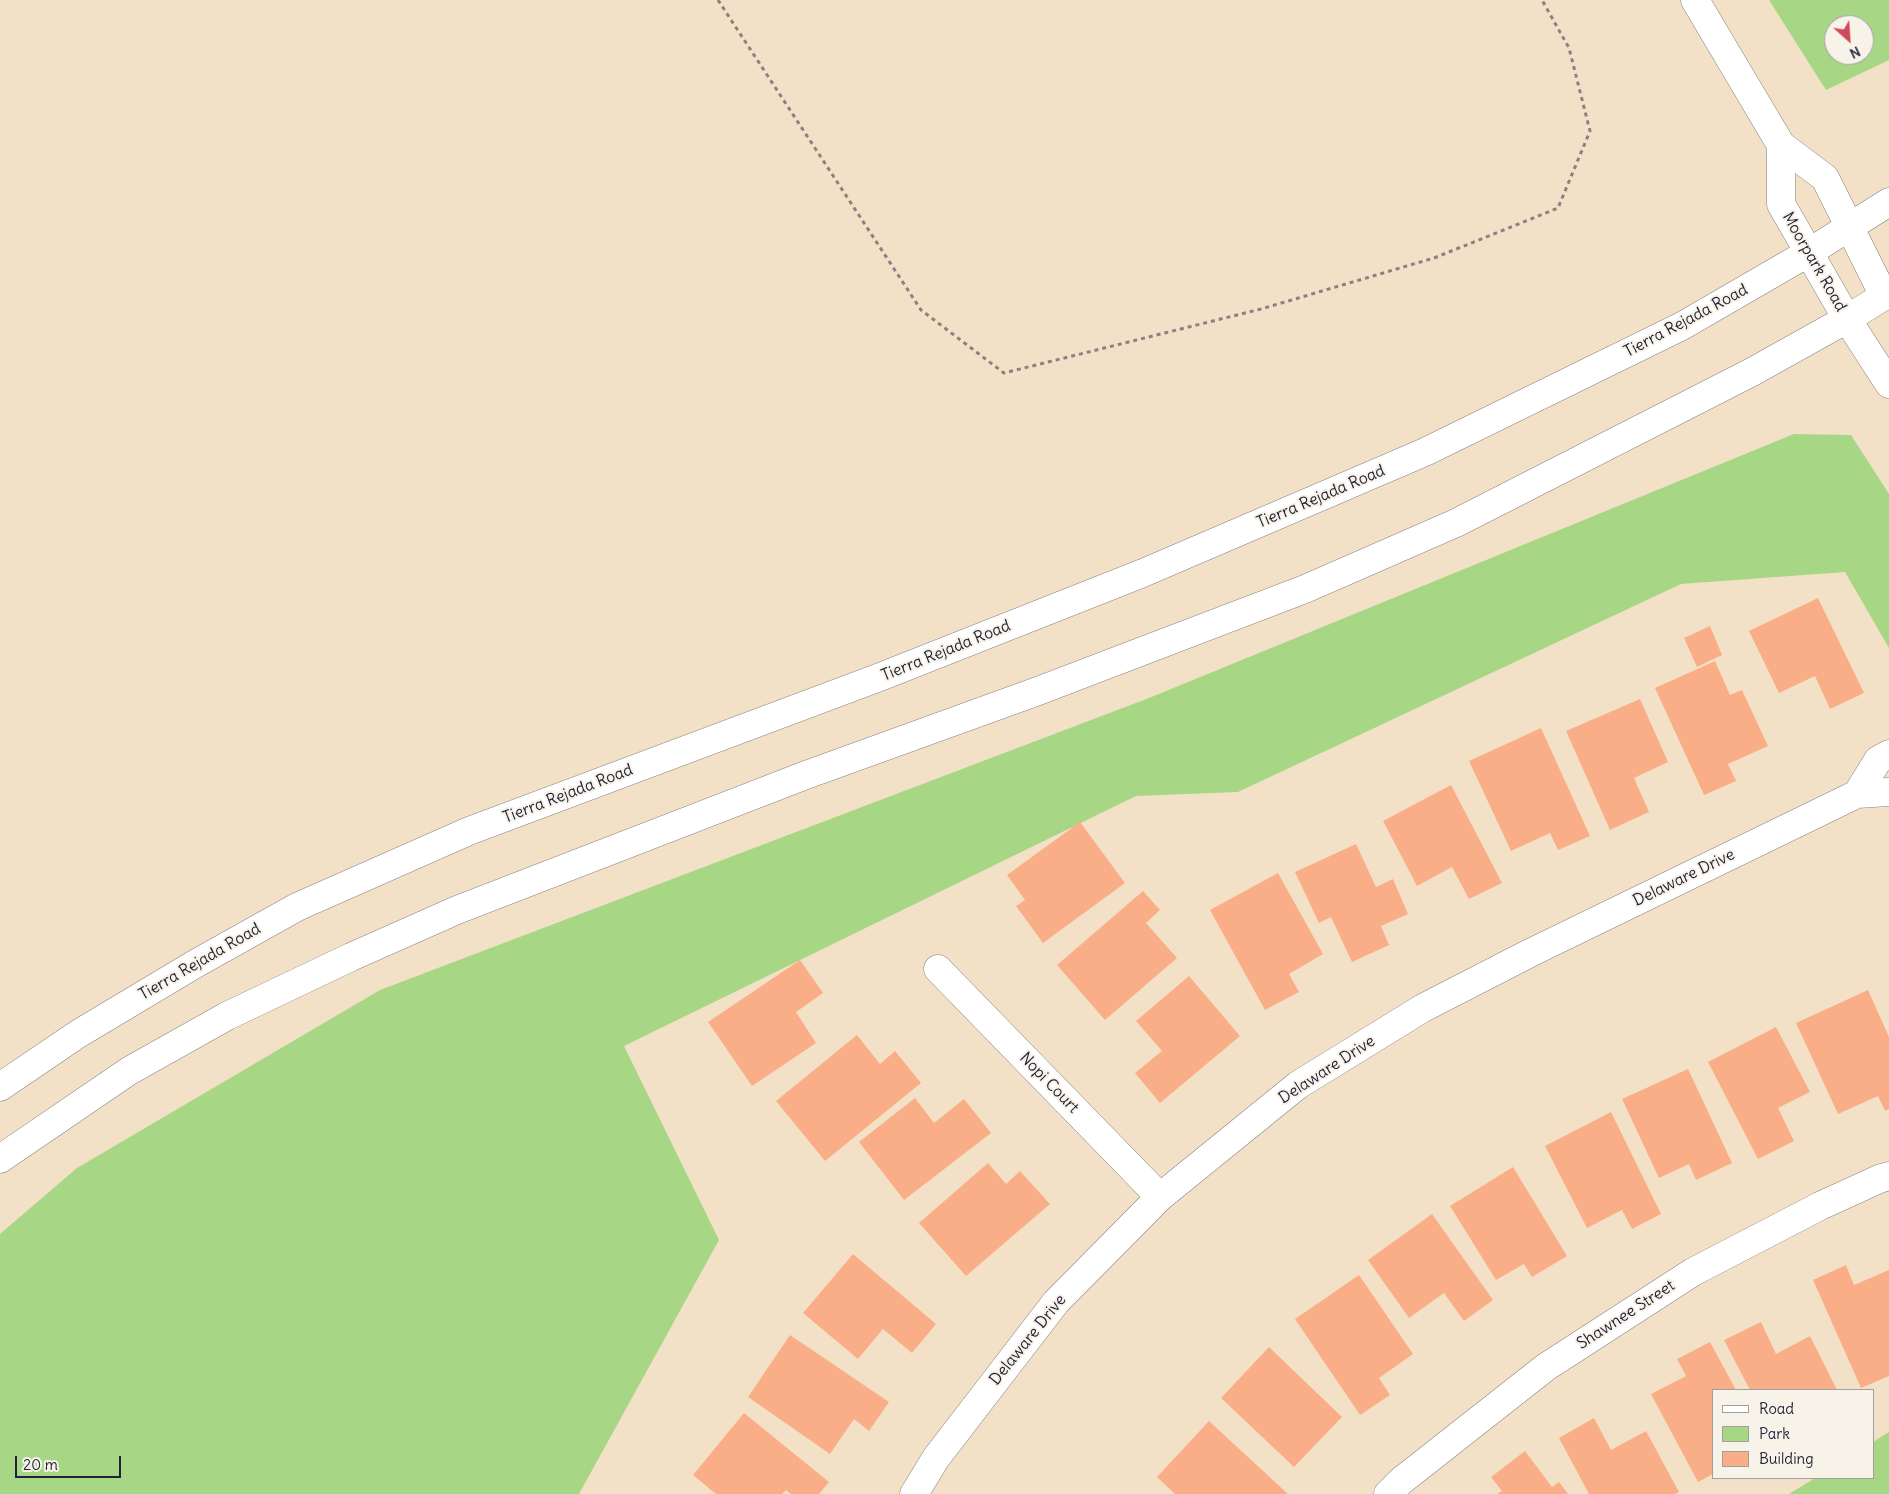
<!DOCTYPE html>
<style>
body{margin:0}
#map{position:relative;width:1889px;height:1494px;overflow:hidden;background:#f3e1c7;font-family:Delius,sans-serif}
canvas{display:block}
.legend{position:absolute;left:1712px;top:1389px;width:162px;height:90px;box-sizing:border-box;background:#f7f3e8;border:1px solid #a29fa3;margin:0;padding:6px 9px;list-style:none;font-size:15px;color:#22223b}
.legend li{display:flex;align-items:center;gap:10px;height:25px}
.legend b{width:25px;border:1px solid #a29fa3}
.north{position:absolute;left:1824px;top:15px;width:50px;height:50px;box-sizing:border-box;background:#f7f3e8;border:1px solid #a29fa3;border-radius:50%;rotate:154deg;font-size:14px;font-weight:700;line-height:20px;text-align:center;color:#22223b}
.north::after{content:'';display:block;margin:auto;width:18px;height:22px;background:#d1495b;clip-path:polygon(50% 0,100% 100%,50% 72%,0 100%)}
.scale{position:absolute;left:15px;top:1456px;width:106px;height:22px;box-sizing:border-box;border:2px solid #22223b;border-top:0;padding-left:6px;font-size:15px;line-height:18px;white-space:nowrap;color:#22223b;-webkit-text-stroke:4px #f7f3e8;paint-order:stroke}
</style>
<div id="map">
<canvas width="1889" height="1494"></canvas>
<ul class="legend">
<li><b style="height:6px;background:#fff"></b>Road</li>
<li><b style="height:14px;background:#a7d785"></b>Park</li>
<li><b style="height:14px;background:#faae87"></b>Building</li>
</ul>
<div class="north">N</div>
<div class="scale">20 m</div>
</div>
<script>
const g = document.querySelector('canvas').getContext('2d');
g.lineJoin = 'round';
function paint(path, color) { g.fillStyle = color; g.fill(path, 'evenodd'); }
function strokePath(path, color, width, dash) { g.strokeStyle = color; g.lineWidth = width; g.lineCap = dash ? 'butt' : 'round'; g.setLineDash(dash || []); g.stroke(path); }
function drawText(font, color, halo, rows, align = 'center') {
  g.font = font + ' Delius,sans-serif'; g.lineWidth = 4; g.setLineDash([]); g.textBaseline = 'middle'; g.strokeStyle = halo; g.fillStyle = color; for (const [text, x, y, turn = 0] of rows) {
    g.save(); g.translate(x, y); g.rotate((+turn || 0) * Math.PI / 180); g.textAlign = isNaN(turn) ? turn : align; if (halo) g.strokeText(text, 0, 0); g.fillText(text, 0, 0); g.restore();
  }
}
const green = new Path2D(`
 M1769,0H1889V60L1826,90ZM1834,25H1864V55H1834Z
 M1794,434L1851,435L1889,494V648L1845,572L1681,584L1238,792L1136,796L624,1046L719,1240L579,1494H0V1234L77,1168L380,990L1149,698Z
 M1889,1432V1494H1789L1815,1478H1873V1442Z`);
const building = new Path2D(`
 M1818,598L1864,693L1830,709L1815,676L1779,693L1749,631Z
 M1710,626L1722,655L1697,667L1684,638Z
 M1715,661L1730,695L1742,690L1768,746L1728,764L1736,781L1704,795L1655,688Z
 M1640,699L1668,762L1634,778L1649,812L1610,830L1566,731Z
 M1541,728L1590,836L1558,850L1550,833L1511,851L1469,761Z
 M1451,785L1502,883L1469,899L1452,867L1417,886L1383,821Z
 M1080,822L1125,883L1043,943L1016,906L1025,900L1007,875Z
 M1356,844L1376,887L1393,879L1408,914L1381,926L1389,945L1352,962L1331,917L1319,923L1295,872Z
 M1278,873L1323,954L1289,974L1299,992L1265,1010L1210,910Z
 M1143,891L1160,910L1146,923L1177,958L1105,1020L1057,965Z
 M800,960L823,993L796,1012L816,1043L752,1086L708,1022Z
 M1189,976L1240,1036L1160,1103L1135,1073L1162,1051L1136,1021Z
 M1868,990L1889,1037V1109L1885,1111L1878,1096L1838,1114L1796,1023Z
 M1776,1027L1810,1092L1778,1108L1794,1141L1758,1159L1708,1062Z
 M857,1035L880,1064L895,1051L921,1083L825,1161L776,1101Z
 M1688,1069L1732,1163L1696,1180L1689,1164L1659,1178L1622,1099Z
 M915,1098L934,1123L964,1099L991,1133L904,1200L859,1142Z
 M1611,1112L1661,1214L1632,1229L1622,1210L1587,1228L1545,1146Z
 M988,1163L1006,1184L1020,1171L1050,1204L966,1276L919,1223Z
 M1513,1167L1567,1256L1532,1277L1524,1264L1496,1280L1450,1206Z
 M1432,1214L1493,1300L1464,1321L1444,1293L1409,1318L1368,1260Z
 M853,1254L936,1324L912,1353L883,1329L858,1359L803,1313Z
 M1846,1265L1854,1285L1889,1270V1376L1861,1388L1813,1280Z
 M1359,1275L1413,1354L1379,1378L1390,1395L1360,1415L1295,1319Z
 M1761,1322L1776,1354L1810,1336L1837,1390H1750L1724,1340Z
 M790,1335L889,1402L869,1431L854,1419L830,1454L748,1397Z
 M1710,1342L1736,1390H1713V1474L1698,1482L1651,1394L1686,1376L1677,1359Z
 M1269,1347L1342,1417L1294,1467L1221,1398Z
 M744,1413L829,1482L819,1494H791L786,1490L782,1494H716L693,1475Z
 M1594,1418L1611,1450L1646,1431L1679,1492L1675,1494H1589L1559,1438Z
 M1209,1421L1288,1494H1175L1157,1477Z
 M1525,1451L1552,1487L1559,1482L1568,1494H1497L1502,1491L1491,1477Z`);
const path = new Path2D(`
 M718,0L921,310L1004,373L1261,309L1434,258L1558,208L1590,131L1569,48L1542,0`);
const minor = new Path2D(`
 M1847,319L1889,384
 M1857,794L1878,760L1889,754
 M938,969L1160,1197
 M914,1494L936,1458L1056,1302L1160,1197L1298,1085L1423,1008L1530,953L1857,794L1889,792
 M1388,1494L1401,1481L1546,1367L1693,1272L1820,1206L1879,1179L1889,1176`);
const major = new Path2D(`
 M1695,0L1781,145L1825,178L1884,296
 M1781,145V204L1847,319
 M0,1087L78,1034L195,964L297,907L469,831L880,677L1143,573L1425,452L1682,326L1808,253L1889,202
 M0,1159L129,1071L227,1016L351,957L457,910L806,775L1038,691L1305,589L1456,523L1752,372L1847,319L1889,293`);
const streetNames = [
 ["Moorpark Road",1814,262,60],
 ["Tierra Rejada Road",1686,321,-28],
 ["Tierra Rejada Road",1321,497,-23],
 ["Tierra Rejada Road",946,651,-22],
 ["Tierra Rejada Road",568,794,-21],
 ["Delaware Drive",1684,878,-26],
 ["Tierra Rejada Road",200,962,-30],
 ["Delaware Drive",1327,1070,-33],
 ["Nopi Court",1049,1083,46],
 ["Shawnee Street",1626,1315,-33],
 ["Delaware Drive",1028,1340,-51]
];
paint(green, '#a7d785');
paint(building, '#faae87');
strokePath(minor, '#8a8281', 29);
strokePath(major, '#8a8281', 29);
strokePath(path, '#8a8281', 3, [4, 4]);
strokePath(minor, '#fff', 28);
strokePath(major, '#fff', 28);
drawText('16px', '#22223b', '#f7f3e8', streetNames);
</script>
